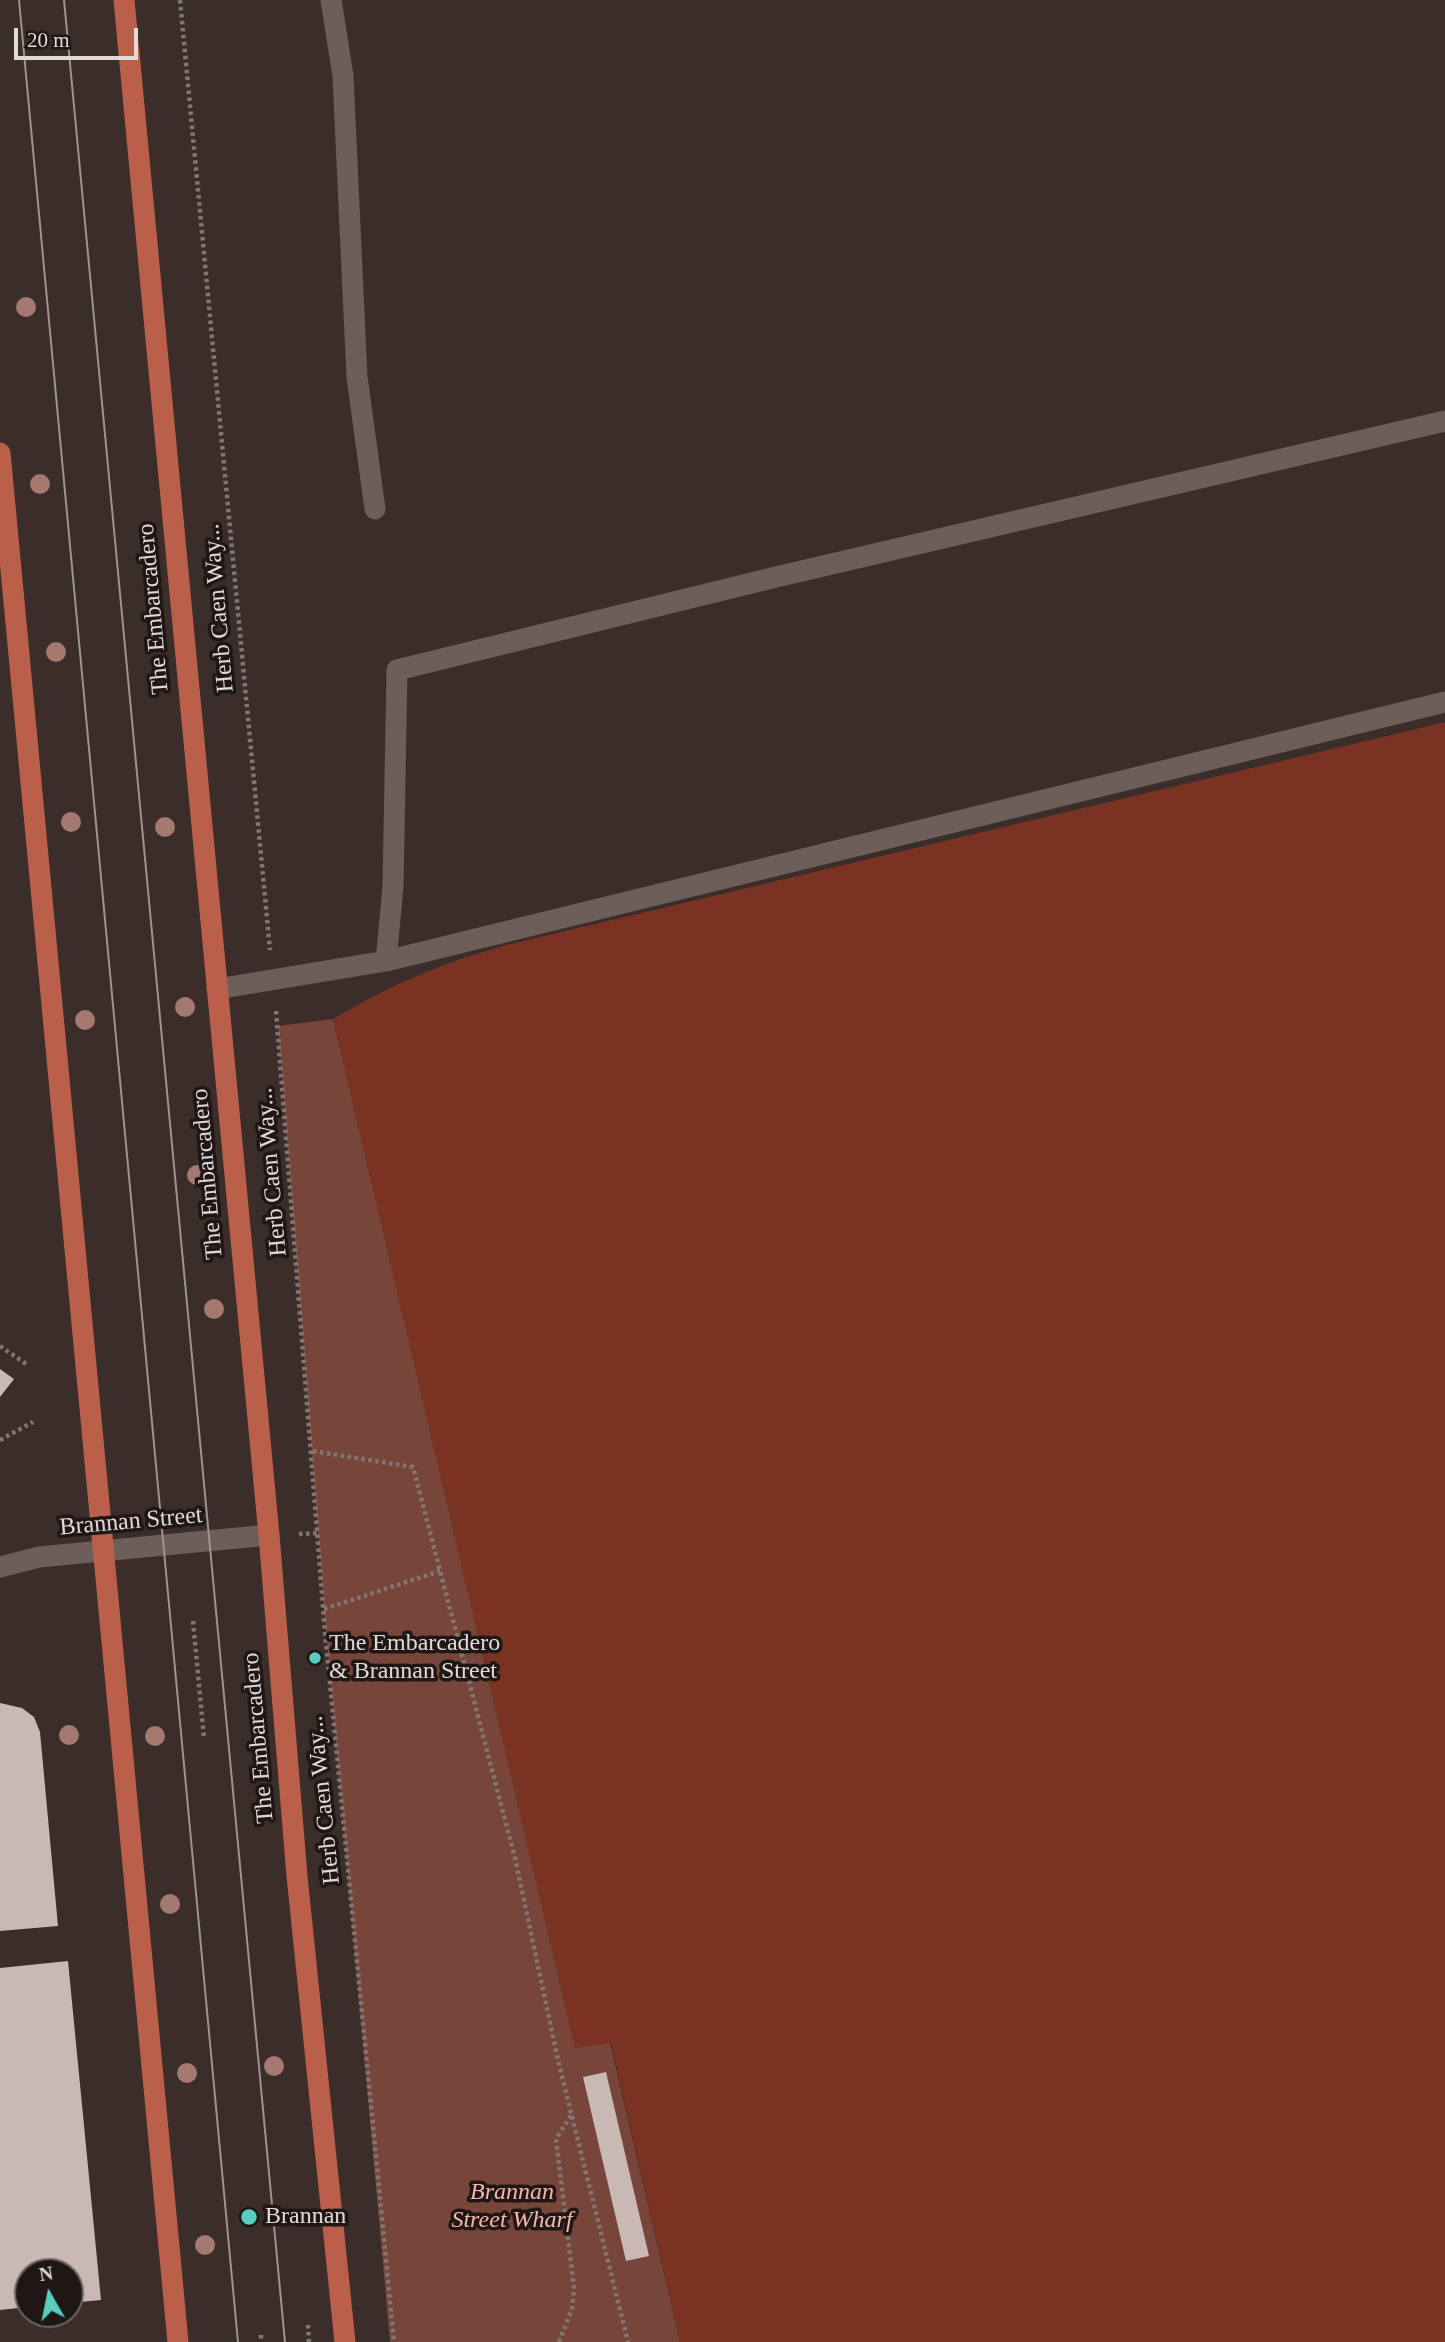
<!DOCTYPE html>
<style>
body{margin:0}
#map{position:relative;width:1445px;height:2342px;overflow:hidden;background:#3b2d2a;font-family:"Times New Roman",serif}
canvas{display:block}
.north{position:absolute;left:14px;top:2258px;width:70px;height:70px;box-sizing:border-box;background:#1e1716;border:2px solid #6d6563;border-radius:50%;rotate:351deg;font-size:19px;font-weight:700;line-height:28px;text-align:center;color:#e3dad7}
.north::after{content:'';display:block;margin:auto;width:24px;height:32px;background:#58cec0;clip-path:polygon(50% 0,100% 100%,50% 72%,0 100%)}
.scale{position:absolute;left:14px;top:28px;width:124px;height:32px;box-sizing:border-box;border:4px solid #e3dad7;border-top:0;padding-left:9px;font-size:21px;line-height:24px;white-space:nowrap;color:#e3dad7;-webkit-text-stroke:5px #1e1716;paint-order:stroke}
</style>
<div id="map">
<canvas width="1445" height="2342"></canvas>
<div class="north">N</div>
<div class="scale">20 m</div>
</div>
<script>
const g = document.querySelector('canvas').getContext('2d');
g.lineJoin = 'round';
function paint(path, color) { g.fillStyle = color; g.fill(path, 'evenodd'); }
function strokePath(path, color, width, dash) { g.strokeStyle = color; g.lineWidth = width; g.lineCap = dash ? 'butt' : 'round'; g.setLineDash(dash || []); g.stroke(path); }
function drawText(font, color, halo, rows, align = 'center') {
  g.font = font + ' "Times New Roman",serif'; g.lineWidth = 7; g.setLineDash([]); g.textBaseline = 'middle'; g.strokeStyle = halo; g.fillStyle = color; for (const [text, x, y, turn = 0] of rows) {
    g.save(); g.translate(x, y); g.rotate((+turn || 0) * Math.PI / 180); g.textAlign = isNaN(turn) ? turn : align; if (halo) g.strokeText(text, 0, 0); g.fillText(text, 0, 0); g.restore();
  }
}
const green = new Path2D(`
 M333,1019L575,2047L610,2042L680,2342H390L324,1609L278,1026Z`);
const water = new Path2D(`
 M1445,722V2342H680L611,2043L575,2048L333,1019C389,986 443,962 506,945Z`);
const pier = new Path2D(`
 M1445,719V722L506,945L424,970L353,1007L352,1003L383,985L423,967L505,941Z`);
const building = new Path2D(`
 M0,1369L14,1379L0,1397Z
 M0,1703L22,1708L34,1717L40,1732L58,1926L0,1931Z
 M68,1961L101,2300L70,2303V2272H28V2307L0,2310V1968Z
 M606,2072L649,2256L626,2261L583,2077Z`);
const path = new Path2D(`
 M180,0L270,950
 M276,1011L325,1632L394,2342
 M0,1346L26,1364
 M0,1440L33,1422
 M313,1451L413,1467L515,1858L558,2060L628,2342
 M299,1534L319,1533
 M324,1609L440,1571
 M193,1621L204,1738
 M308,2325L309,2342
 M261,2335V2342
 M559,2342L572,2309L574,2288L556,2139L572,2114`);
const minor = new Path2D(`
 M331,0L343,76L357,377L375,509
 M386,961L393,887L397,670L776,577L1445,421
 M217,989L386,961L1445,702
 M0,1567L39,1557L269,1535`);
const major = new Path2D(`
 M124,0L269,1535L297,1876L345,2342
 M0,453L178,2342`);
const tram = new Path2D(`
 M19,0L238,2342
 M64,0L285,2342`);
const trees = [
 [26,307],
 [40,484],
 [56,652],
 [71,822],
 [165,827],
 [185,1007],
 [85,1020],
 [197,1175],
 [214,1309],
 [69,1735],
 [155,1736],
 [170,1904],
 [274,2066],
 [187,2073],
 [205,2245]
];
const markers = [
 [315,1658,7,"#58cec0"],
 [249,2217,9,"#58cec0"]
];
const streetNames = [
 ["Herb Caen Way...",219,608,-95],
 ["The Embarcadero",154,609,-95],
 ["Herb Caen Way...",272,1172,-95],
 ["The Embarcadero",208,1174,-95],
 ["Brannan Street",131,1522,-5],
 ["The Embarcadero",259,1738,-95],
 ["Herb Caen Way...",324,1800,-96]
];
const poiNames = [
 ["The Embarcadero",329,1644],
 ["& Brannan Street",329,1672],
 ["Brannan",265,2217]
];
const parkNames = [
 ["Brannan",512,2193],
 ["Street Wharf",512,2221]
];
paint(green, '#774539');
paint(water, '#7a3322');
paint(pier, '#3b2d2a');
paint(building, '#c9b8b3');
strokePath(path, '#827673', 4.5, [3.5, 3.5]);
strokePath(minor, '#6d5e5a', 21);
strokePath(major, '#ba604a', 21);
strokePath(tram, '#9f9491', 2);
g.fillStyle = '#a4796f';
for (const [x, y] of trees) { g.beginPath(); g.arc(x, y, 10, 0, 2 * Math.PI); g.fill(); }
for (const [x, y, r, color] of markers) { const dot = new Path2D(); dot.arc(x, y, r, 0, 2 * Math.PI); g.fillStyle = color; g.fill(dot); strokePath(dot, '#1e1716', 2.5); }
drawText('24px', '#e3dad7', '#1e1716', streetNames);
drawText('24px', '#e3dad7', '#1e1716', poiNames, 'left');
drawText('italic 24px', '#f9b7a7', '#1e1716', parkNames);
</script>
